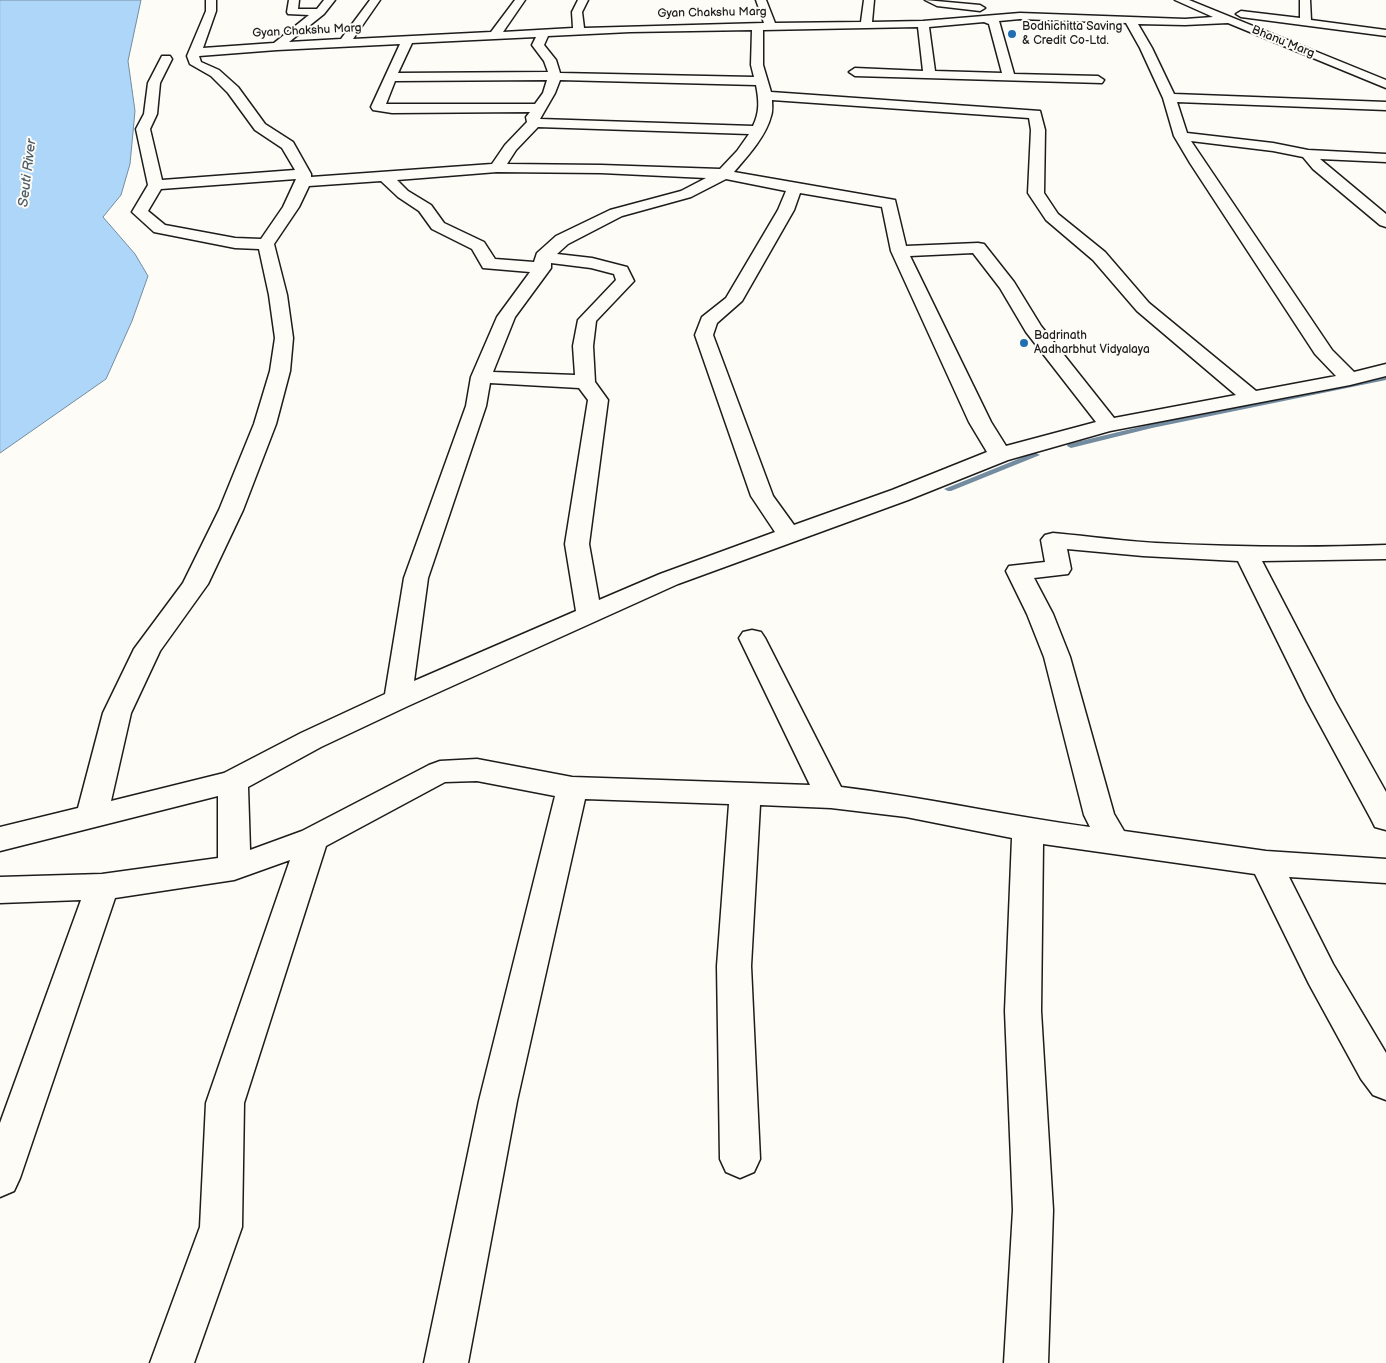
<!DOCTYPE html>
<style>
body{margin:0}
canvas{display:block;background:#fdfcf7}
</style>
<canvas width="1386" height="1363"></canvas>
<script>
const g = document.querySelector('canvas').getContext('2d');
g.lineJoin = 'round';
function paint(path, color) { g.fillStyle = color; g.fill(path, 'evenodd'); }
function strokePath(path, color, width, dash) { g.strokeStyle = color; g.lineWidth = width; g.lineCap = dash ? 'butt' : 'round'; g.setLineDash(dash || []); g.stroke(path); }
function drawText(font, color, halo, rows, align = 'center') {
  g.font = font + ' "Balsamiq Sans",sans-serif'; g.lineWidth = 4; g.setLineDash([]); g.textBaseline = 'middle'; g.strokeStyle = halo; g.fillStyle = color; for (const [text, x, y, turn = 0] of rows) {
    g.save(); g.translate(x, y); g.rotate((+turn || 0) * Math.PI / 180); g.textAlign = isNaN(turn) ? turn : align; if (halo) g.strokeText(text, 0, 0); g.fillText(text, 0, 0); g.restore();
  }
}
const water = new Path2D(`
 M0,0H141L128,61L135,111L130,164L121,195L103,217L135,254L148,276L132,321L106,379L0,453Z`);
const stream = new Path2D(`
 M1386,376V380L1152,428L1071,448L1067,446L1068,444L1152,424Z
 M1033,453H1036L1040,455L951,491H948L944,489Z`);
const minor = new Path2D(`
 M206,0H216V11L203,48L274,43L309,15L288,14L287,12L289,0H299L298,9H317L324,0H335L324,14L289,42L341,39L370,0H380L353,39L491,32L515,0H525L503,32L573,28L572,12L578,0H588L582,12L584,28L764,23L756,0H766L775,23L861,22L864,0H874L872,22L923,21L1020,13L1185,19L1213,17L1175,0H1189L1386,80V88L1228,23L1185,25L1138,24L1152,48L1174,94L1386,102V110L1177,102L1187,133L1273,143L1308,150L1386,154V162L1320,159L1386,214V227L1380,225L1313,169L1303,157L1273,151L1191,141L1332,350L1354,372L1386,364V376L1350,385L1110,431L1008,460L908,500L678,584L408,706L321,747L248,787L250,850L302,831L429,765L440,761L477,759L572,777L810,785L739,638L743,632L752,630L761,632L765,638L841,787C925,797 1007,816 1090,827L1084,815L1044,657L1027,614L1006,571L1009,566L1045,562L1041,540L1045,535L1053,533C1087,536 1122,541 1156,543C1233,547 1309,548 1386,545V559L1262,561L1335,701L1386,792V830L1375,827L1371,819L1307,701L1238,561L1143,556L1067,549L1071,569L1068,574L1034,578L1053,614L1070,657L1114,814L1124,831L1266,851L1386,859V883L1289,877L1333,964L1386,1053V1100L1373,1095L1361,1079L1309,984L1255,874L1043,844L1041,1011L1053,1210L1048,1363H1004L1013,1210L1005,1011L1012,838L906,817L831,808L760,805L751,966L760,1159L754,1172L740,1178L726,1172L720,1159L717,966L729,804L585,799L517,1101L468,1363H424L479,1101L555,796L477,781L445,782L326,846L244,1103L242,1227L194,1363H150L200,1227L206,1103L290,860L234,880L115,898L20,1178L14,1191L0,1197V1123L81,900L0,903V877L102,874L218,858V796L0,851V827L78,808L103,713L134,649L183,583L219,510L254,424L270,371L275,338L269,295L259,249L235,248L154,232L132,212L148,185L136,129L144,114L148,83L162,56H170L172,59L160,83L157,114L150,129L162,180L295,170L282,148L255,130L228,93L211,76L190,64L187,56L206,11ZM1020,19L1126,23L1140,48L1163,98L1174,136L1190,163L1315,354L1336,376L1256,391L1149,303L1105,252L1058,214L1044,193L1045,130L1040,111L771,92L763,65V30L918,27L923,71L855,68L849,72L855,76L1102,83L1104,80L1098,76L1014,74L999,21ZM984,22L989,24L1002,73L935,71L929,27ZM752,30L751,65L754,77L560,73L556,60L544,45L548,36L630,32ZM536,37L532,45L544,61L548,72L398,73L412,43ZM400,44L371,107L373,110L392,113L530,112L526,117L527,122L505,145L492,164L311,177V174L293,142L265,124L238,87L219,70L201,62L199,56L277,50ZM547,80L543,93L535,104H386L395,81ZM560,80L756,85C759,100 760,112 753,126L540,119L555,93ZM772,100L1029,118L1031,130L1028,193L1046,220L1093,260L1137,311L1236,395L1114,418L1041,326L1014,282L984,244L978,243L906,246L895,200L734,172C748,156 766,136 771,116C773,111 772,105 772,100ZM538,127L749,134L737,151L720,169L601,165L507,164L516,150ZM497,172L601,173L706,178L681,191L610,210L556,236L537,253L534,262L495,259L484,242L444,223L431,205L408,191L397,180ZM296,179L283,207L261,239L235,238L165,225L148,211L161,189ZM726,179L786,191L778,210L726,298L702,317L695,335L751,496L775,532L660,574L599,600L589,544L608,400L595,382L593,346L596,321L634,281L627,267L592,258L557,254L568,244L622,216L691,197ZM381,181L398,197L419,211L432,229L472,249L483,268L530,272L497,317L471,377L466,406L404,578L385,694L301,733L224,773L111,801L131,713L160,651L208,584L243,510L276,424L290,371L293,338L287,295L274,244L299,207L309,186ZM800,193L882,207L891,251L969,422L987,452L892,490L794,525L773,496L713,335L717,323L742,301L794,210ZM973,253L1000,288L1026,332L1096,422L1006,446L991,422L910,256ZM551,263L591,268L614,274L616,280L578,320L573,346L575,375L493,372L515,317L551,268ZM490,383L579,388L588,400L565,544L576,611L414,681L428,578L486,406Z
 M925,0L980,5L985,8L980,11L937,6Z
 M1300,0H1310L1311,20L1386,30V36L1241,17L1236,14L1241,11L1300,18Z`);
const markers = [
 [1012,34,5,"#1f6fb2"],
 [1024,343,5,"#1f6fb2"]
];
const farStreetnames = [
 ["Gyan Chakshu Marg",712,13,-1],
 ["Gyan Chakshu Marg",307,31,-3],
 ["Bhanu Marg",1283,42,22]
];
const farPoinames = [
 ["Bodhichitta Saving",1022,27],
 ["& Credit Co-Ltd.",1022,41],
 ["Badrinath",1034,336],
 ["Aadharbhut Vidyalaya",1034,350]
];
const farWaternames = [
 ["Seuti River",28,173,-83]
];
paint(water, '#aed6f8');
strokePath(water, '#748ca0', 1);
paint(stream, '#748ca0');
strokePath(minor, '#1c1c1c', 3);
paint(minor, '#fdfcf7');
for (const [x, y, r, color] of markers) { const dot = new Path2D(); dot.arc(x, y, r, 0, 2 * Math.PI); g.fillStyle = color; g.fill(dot); strokePath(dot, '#fdfcf7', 2); }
drawText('12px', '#1c1c1c', '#fdfcf7', farStreetnames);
drawText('12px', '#1c1c1c', '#fdfcf7', farPoinames, 'left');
drawText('italic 14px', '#4f5d69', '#fdfcf7', farWaternames);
</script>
